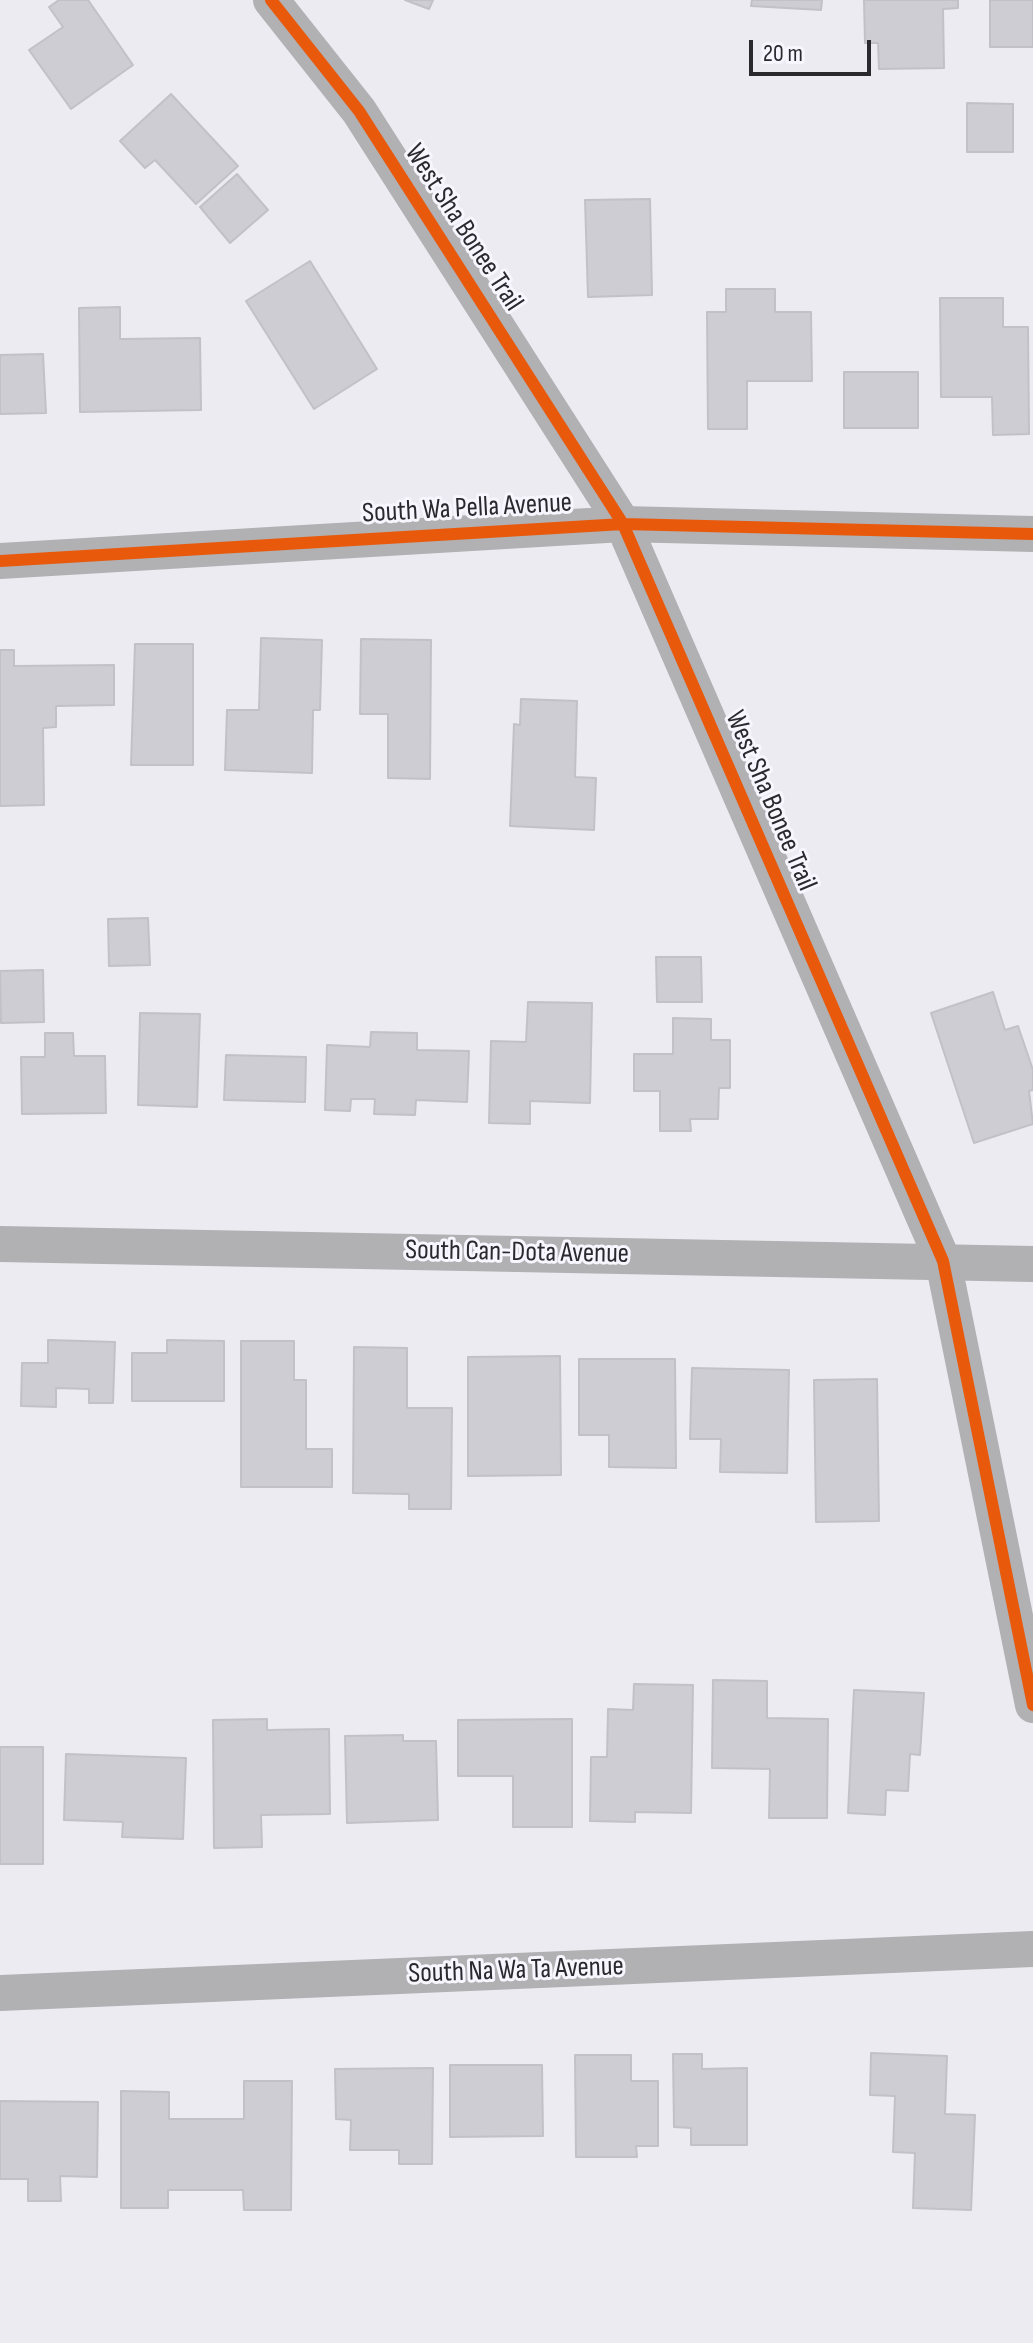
<!DOCTYPE html>
<style>
body{margin:0}
#map{position:relative;width:1033px;height:2343px;overflow:hidden;background:#ecebf2;font-family:"Sofia Sans Condensed",sans-serif}
canvas{display:block}
.scale{position:absolute;left:749px;top:40px;width:122px;height:36px;box-sizing:border-box;border:4px solid #2a292e;border-top:0;padding-left:10px;font-size:24px;line-height:28px;white-space:nowrap;color:#2a292e;-webkit-text-stroke:6px #f7f6fe;paint-order:stroke}
</style>
<div id="map">
<canvas width="1033" height="2343"></canvas>
<div class="scale">20 m</div>
</div>
<script>
const g = document.querySelector('canvas').getContext('2d');
g.lineJoin = 'round';
function paint(path, color) { g.fillStyle = color; g.fill(path, 'evenodd'); }
function strokePath(path, color, width, dash) { g.strokeStyle = color; g.lineWidth = width; g.lineCap = dash ? 'butt' : 'round'; g.setLineDash(dash || []); g.stroke(path); }
function drawText(font, color, halo, rows, align = 'center') {
  g.font = font + ' "Sofia Sans Condensed",sans-serif'; g.lineWidth = 6; g.setLineDash([]); g.textBaseline = 'middle'; g.strokeStyle = halo; g.fillStyle = color; for (const [text, x, y, turn = 0] of rows) {
    g.save(); g.translate(x, y); g.rotate((+turn || 0) * Math.PI / 180); g.textAlign = isNaN(turn) ? turn : align; if (halo) g.strokeText(text, 0, 0); g.fillText(text, 0, 0); g.restore();
  }
}
const building = new Path2D(`
 M59,0H88L133,65L71,109L29,50L63,27L49,7Z
 M405,0H433L429,9Z
 M752,0H822L821,10L751,6Z
 M864,0H958V8L943,9L944,68L879,69L878,43H865Z
 M990,0H1033V47H990Z
 M171,94L238,166L196,204L155,160L145,168L120,141Z
 M967,103L1013,104V152H967Z
 M237,174L268,210L230,243L200,207Z
 M650,199L652,295L588,297L585,200Z
 M310,261L377,369L314,409L246,301Z
 M726,289H775V312H811L812,381H747V429H708L707,312H726Z
 M940,298H1003V327H1028L1029,434L993,435L992,397H941Z
 M120,307V339L200,338L201,410L80,412L79,308Z
 M43,354L46,413L0,414V355Z
 M844,372H918V428H844Z
 M261,638L322,640L320,710H313L312,773L225,770L227,710H259Z
 M361,639L431,640L430,779L388,778V714H360Z
 M135,644H193V765H131Z
 M0,650H14V666L114,665V705L56,706V727L43,728L44,805L0,806Z
 M521,699L577,701L575,777L596,778L594,830L510,826L514,724L520,725Z
 M148,918L150,965L109,966L108,919Z
 M656,957H701L702,1002H657Z
 M43,970L44,1022L1,1023L0,971Z
 M993,992L1005,1030L1018,1026L1033,1070V1090L1029,1091L1033,1124L974,1143L931,1013Z
 M528,1002L592,1003L590,1103L530,1101V1124L489,1123L491,1041L526,1042Z
 M140,1013L200,1014L197,1107L138,1105Z
 M673,1018L711,1019V1040H730V1088H719L718,1119H690L691,1131H660V1091H634V1054H673Z
 M371,1032L417,1033V1050L469,1051L467,1102L416,1100L415,1115L374,1114L375,1099H351L350,1111L325,1110L327,1045L370,1047Z
 M45,1033H73L74,1056H105L106,1113L22,1114L21,1057H45Z
 M226,1055L306,1057L305,1102L224,1100Z
 M48,1340L115,1342L113,1403H89V1389L56,1388V1407L21,1406L22,1363H48Z
 M167,1340L224,1341V1401H132V1353H167Z
 M241,1341H294V1380H306V1449H332V1487H241Z
 M354,1347L407,1348V1408H452L451,1509H409V1494L353,1493Z
 M560,1356L561,1475L468,1476V1357Z
 M579,1359H675L676,1468L609,1467V1435H579Z
 M692,1368L789,1370L787,1473L720,1472L721,1439H690Z
 M877,1379L879,1521L816,1522L814,1380Z
 M713,1680L767,1681V1718L828,1719L827,1818H769L770,1769L712,1768Z
 M634,1684L693,1685L691,1813L635,1812V1822L590,1821L591,1757H607L608,1709L633,1710Z
 M854,1690L924,1693L920,1755L910,1754L908,1791L886,1790L885,1815L848,1813Z
 M267,1719V1730L329,1729L330,1814L261,1815L262,1847L214,1848L213,1720Z
 M572,1719V1827H513V1776H458V1720Z
 M403,1735V1741H436L438,1820L347,1823L345,1736Z
 M0,1747H43V1864H0Z
 M66,1754L186,1758L183,1839L122,1837L123,1822L64,1820Z
 M871,2053L947,2056L945,2114L975,2115L971,2210L913,2208L915,2153L893,2152L895,2096L870,2095Z
 M673,2054H702V2069L747,2068V2145H691V2128L674,2127Z
 M575,2055H631V2081H658V2146H636L637,2157H576Z
 M450,2065H542L543,2136L450,2137Z
 M433,2068L432,2164H399V2150H350L351,2120L336,2119L335,2069Z
 M244,2081H292L291,2210H244L243,2190H168V2208H121V2091L169,2092V2119H244Z
 M0,2101L98,2102L97,2177L60,2176L61,2201H28V2179H0Z`);
const street = new Path2D(`
 M271,0L359,111L623,524L943,1261L1033,1705
 M0,561L623,524L1033,534
 M0,1244L1033,1264
 M0,1993L1033,1949`);
const cycleway = new Path2D(`
 M271,0L359,111L623,524L943,1261L1033,1705
 M0,561L623,524L1033,534`);
const streetNames = [
 ["West Sha Bonee Trail",463,228,57],
 ["South Wa Pella Avenue",467,509,-3],
 ["West Sha Bonee Trail",770,801,67],
 ["South Can-Dota Avenue",517,1253,1],
 ["South Na Wa Ta Avenue",516,1971,-2]
];
paint(building, '#cdcdd3');
strokePath(building, '#c1c1c7', 2);
strokePath(street, '#b1b0b3', 36);
strokePath(cycleway, '#e8590c', 12);
drawText('28px', '#2a292e', '#f7f6fe', streetNames);
</script>
